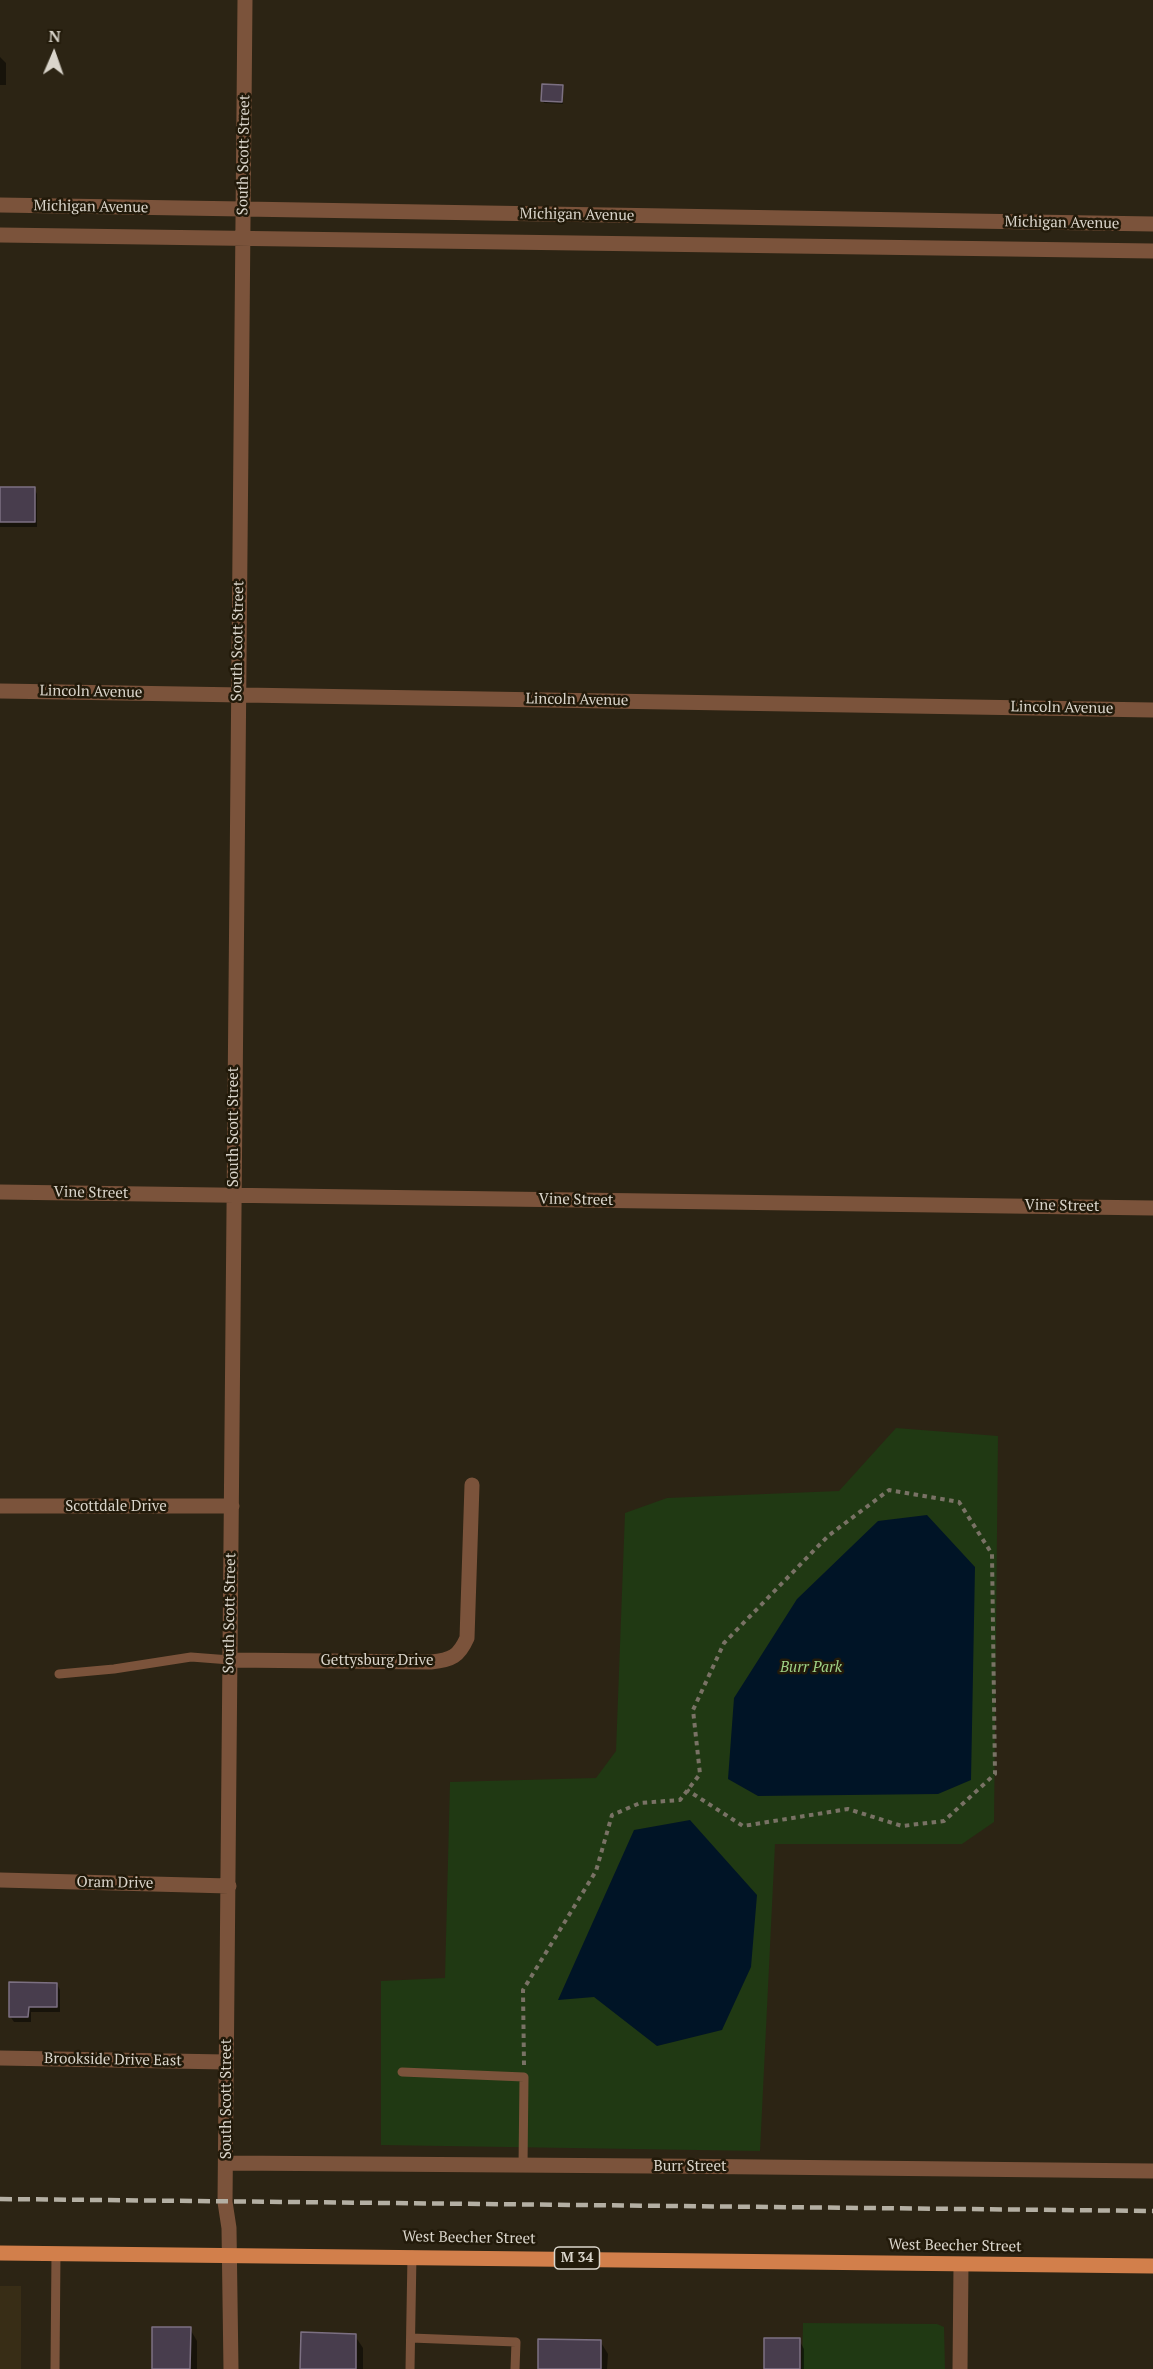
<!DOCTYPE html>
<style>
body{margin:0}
#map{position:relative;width:1153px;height:2369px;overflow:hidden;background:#2c2414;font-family:"PT Serif",serif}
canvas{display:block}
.north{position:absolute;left:24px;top:24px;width:60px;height:60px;-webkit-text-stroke:4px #221a0a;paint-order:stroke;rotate:2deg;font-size:16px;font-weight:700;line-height:24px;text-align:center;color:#dad5cb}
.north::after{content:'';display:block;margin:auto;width:21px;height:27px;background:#dad5cb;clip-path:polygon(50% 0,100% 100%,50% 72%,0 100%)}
</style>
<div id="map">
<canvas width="1153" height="2369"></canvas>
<div class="north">N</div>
</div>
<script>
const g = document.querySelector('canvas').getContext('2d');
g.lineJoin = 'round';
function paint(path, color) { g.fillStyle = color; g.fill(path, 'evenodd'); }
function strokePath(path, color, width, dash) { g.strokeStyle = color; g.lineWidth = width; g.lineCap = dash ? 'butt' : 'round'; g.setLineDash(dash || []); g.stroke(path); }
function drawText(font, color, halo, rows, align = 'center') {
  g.font = font + ' "PT Serif",serif'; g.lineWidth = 5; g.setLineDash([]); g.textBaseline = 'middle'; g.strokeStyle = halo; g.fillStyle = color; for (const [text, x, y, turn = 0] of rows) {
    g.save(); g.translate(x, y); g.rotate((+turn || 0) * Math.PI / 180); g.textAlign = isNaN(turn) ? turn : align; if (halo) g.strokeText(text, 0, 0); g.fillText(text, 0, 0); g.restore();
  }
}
const built = new Path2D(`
 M0,2286H21V2369H0Z`);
const green = new Path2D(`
 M896,1428L998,1436L994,1822L962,1844H775L760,2151L381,2145V1981L445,1978L450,1782L596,1778L616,1751L625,1513L667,1498L839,1491Z
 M803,2323L937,2324L944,2327L945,2369H802Z`);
const water = new Path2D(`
 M927,1515L975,1567L971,1780L938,1794L758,1796L728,1779L734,1698L797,1599L878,1521Z
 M690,1820L757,1895L751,1967L722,2030L657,2046L594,1997L558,2000L634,1830Z`);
const shadow = new Path2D(`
 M0,57L6,63V85H0Z
 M562,86L563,104L544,103L543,101Z
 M0,488H34L37,494V527H0Z
 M57,1984L60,1990V2012H31V2022H14L10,2016Z
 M190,2329L197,2341V2369H153Z
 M355,2336L363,2348V2369H302Z
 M799,2340L804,2349V2369H765Z
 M600,2341L608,2354L607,2369H540Z`);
const building = new Path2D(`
 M542,84L563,85L562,102L541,101Z
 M0,487H35V522H0Z
 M9,1982L57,1983V2007H29L28,2017H9Z
 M152,2327H191L190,2369H152Z
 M301,2332L356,2334V2369H300Z
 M764,2338H800V2369H764Z
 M538,2339L601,2340V2369H538Z`);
const path = new Path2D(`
 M524,2065L523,1990L596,1871L612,1815L640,1803L680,1800L700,1774L693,1710L724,1643L828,1536L889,1490L959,1502L992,1554L995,1774L944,1821L902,1826L848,1809L743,1826L687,1790`);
const service = new Path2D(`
 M59,1674L114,1669L191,1657L230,1660
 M402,2072L524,2077L523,2167
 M411,2338L516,2342L515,2369
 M55,2369L56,2253
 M410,2369L412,2255`);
const minor = new Path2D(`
 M0,205L1153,224
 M0,235L1153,251
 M0,691L1153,710
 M0,1192L1153,1208
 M0,1506H232
 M230,1660L431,1662C452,1660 459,1656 467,1638L472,1485
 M0,1880L229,1886
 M0,2058L226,2062
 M227,2163C536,2166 844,2166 1153,2171
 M231,2369L229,2228L225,2202L245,0
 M960,2369L961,2265`);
const primary = new Path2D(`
 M0,2253L1153,2266`);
const rail = new Path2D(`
 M0,2199L1153,2211`);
const shields = [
 [577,2258,45]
];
const shieldNames = [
 ["M 34",577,2258]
];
const streetNames = [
 ["South Scott Street",244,155,-89],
 ["Michigan Avenue",91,207,1],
 ["Michigan Avenue",577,215,1],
 ["Michigan Avenue",1062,223,1],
 ["South Scott Street",238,641,-89],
 ["Lincoln Avenue",91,692,1],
 ["Lincoln Avenue",577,700,1],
 ["Lincoln Avenue",1062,708,1],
 ["South Scott Street",234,1127,-90],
 ["Vine Street",91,1193,1],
 ["Vine Street",576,1200,1],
 ["Vine Street",1062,1206,1],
 ["Scottdale Drive",116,1507],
 ["South Scott Street",230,1613,-89],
 ["Gettysburg Drive",377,1661],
 ["Oram Drive",115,1883,1],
 ["Brookside Drive East",113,2060,1],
 ["South Scott Street",227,2099,-90],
 ["Burr Street",690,2167],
 ["West Beecher Street",469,2238,1],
 ["West Beecher Street",955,2246,1]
];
const parkNames = [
 ["Burr Park",811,1668]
];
paint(built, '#382d16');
paint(green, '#203913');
paint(water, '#001426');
paint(shadow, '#0007');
paint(building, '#483d4d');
strokePath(building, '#7c7082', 1.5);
strokePath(path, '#797265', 4, [4.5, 4.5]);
strokePath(service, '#7b533b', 9);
strokePath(minor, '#7b533b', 15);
strokePath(primary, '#d27f4b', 15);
strokePath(rail, '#b4afa3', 4.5, [12, 6]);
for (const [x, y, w] of shields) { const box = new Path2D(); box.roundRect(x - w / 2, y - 11, w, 22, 4.5); g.fillStyle = '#221a0a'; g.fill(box); strokePath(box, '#dad5cb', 1.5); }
drawText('bold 14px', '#dad5cb', null, shieldNames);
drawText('15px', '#dad5cb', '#221a0a', streetNames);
drawText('italic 15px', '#9ed186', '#221a0a', parkNames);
</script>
